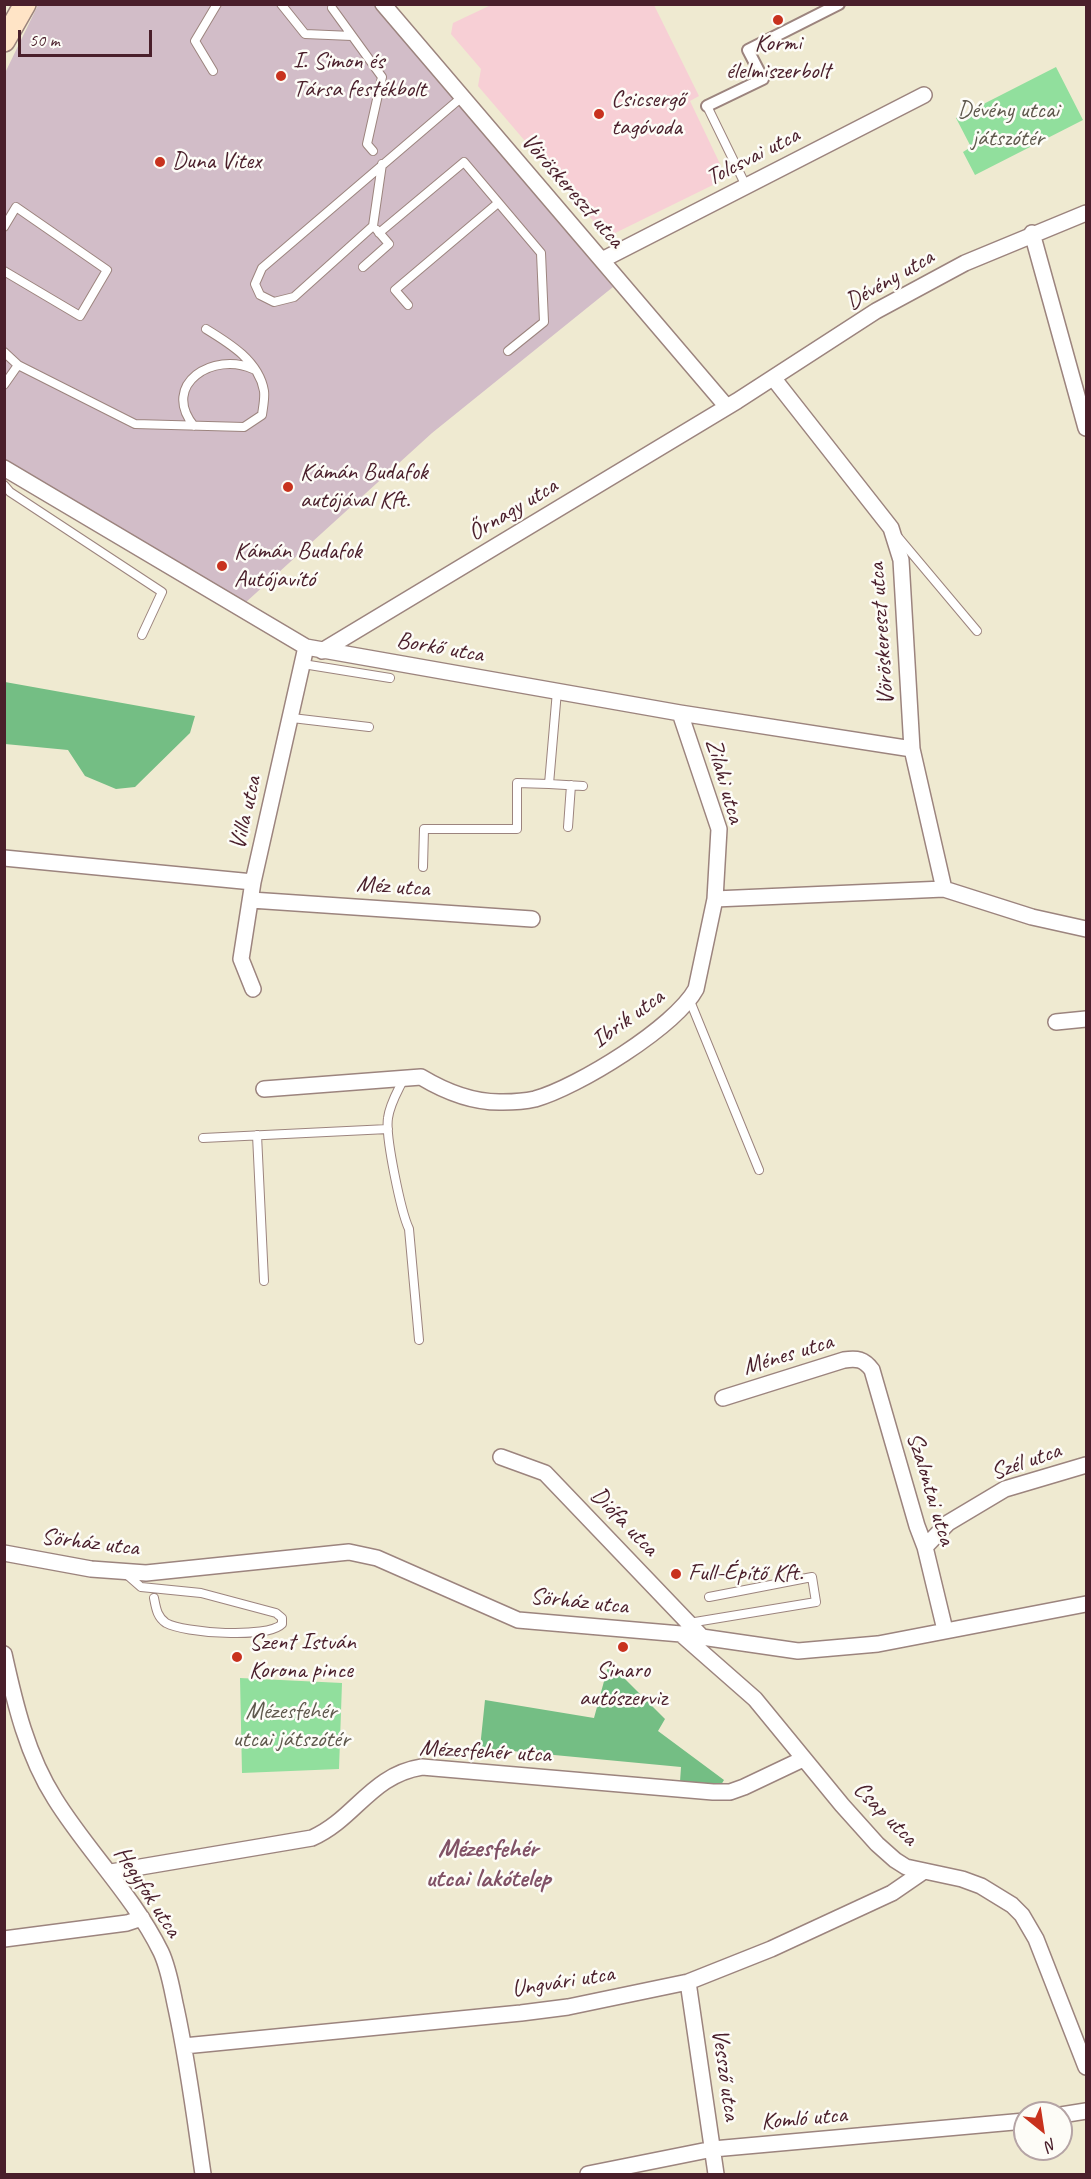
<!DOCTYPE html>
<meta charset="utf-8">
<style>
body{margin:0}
#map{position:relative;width:1091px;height:2179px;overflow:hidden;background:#efead1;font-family:Caveat,sans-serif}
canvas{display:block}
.frame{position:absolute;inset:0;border:6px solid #4a1f2b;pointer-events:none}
.north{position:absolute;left:1013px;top:2101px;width:60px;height:60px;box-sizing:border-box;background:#fdfcf7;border:2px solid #b5a4a5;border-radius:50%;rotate:150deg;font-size:16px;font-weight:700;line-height:24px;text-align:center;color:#4a1f2b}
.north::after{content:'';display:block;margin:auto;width:21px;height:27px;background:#c8321e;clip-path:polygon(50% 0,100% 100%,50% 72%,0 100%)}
.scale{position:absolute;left:18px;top:30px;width:134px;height:27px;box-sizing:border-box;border:3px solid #4a1f2b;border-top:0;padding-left:8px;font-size:18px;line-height:21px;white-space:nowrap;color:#4a1f2b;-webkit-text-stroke:4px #fdfcf7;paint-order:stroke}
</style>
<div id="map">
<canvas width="1091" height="2179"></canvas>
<div class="frame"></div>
<div class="north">N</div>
<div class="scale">50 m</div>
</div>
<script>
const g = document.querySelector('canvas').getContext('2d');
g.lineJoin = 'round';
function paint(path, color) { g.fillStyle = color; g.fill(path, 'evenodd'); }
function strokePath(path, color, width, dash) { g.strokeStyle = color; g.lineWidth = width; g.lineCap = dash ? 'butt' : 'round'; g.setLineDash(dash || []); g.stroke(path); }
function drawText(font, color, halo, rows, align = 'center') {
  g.font = font + ' Caveat,sans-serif'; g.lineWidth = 5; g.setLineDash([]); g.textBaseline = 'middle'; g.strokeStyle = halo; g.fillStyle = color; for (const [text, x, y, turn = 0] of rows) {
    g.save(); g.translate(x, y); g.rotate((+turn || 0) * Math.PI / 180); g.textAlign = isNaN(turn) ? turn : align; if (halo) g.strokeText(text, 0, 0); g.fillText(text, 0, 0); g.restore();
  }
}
const built = new Path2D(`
 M491,5H654L699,96L690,101L721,166L719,182L607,237L478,86L481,69L451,34L453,23Z`);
const industrial = new Path2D(`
 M38,5H374L613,287L432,433L234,613L5,474L4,75Z`);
const green = new Path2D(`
 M1056,67L1083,120L975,175L963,152L971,147L956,118Z
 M240,1678L342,1683L339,1769L242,1773Z`);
const forest = new Path2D(`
 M5,682L195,716L190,733L135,787L116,789L85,776L68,750L5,744Z
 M609,1663L665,1719L658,1731L724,1780L721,1785L680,1782L681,1767L480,1748L485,1700L594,1718Z`);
const service = new Path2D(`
 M281,4L305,34L352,36
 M332,8L382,77L367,144L373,151
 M213,71L195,41L217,4
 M707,106L746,186
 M382,164L373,226L294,297L274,302L260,295L255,284L262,268L462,97
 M4,227L16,207L107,270L80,316L4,271
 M379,233L464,162L541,253L544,322L508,351
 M363,267L389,244L377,230
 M408,305L395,290L498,203
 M4,352L18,365L135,424L244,427L262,415C263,407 265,398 264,391C259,361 229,343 206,329
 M4,385L18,365
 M194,426C160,384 214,351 253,369
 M4,485L10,492L162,592L142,635
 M898,537L977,631
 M303,664L390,678
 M557,691L549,784L583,786
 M292,718L369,727
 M568,827L571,785
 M423,867L424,829H517V783L549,784
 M690,1001L759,1170
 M404,1078C398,1091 390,1103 388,1118C385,1136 401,1212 409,1229L419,1340
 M257,1135L264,1281
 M203,1138L388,1129
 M125,1573L141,1587L201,1593L276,1613L282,1618V1624C267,1639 184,1633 166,1623C157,1617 156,1608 154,1598
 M689,1623L816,1602L812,1577L709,1597`);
const pedestrian = new Path2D(`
 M707,106L763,79L748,50L839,4`);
const minor = new Path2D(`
 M383,4L727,407
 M1032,233L1086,428
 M602,260L924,95
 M774,379L891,528L901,560L912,749L944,889
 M4,468L306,647L680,713L912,749
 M322,651L737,401L876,311L965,263L1086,213
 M4,858L253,882
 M715,899L944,889L1032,917L1086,929
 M251,900L532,919
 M253,989L241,959L253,882L306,647
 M1056,1022L1086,1019
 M264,1089L421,1077C446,1092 474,1103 503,1102C513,1102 526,1101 535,1099C578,1087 675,1027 696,989L715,899L719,829L680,713
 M723,1398L844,1360C857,1358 864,1359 872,1370L917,1526L925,1547L945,1630
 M501,1457L545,1473L701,1636
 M925,1547L948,1523L1005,1489L1086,1465
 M4,1553L91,1569L146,1573L349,1552L377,1558L518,1620L681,1634L798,1651L878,1644L1086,1604
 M681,1634L755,1699L842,1805L877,1844L895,1860L906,1867L962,1879L981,1886L1012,1905L1022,1915L1036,1939L1086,2067
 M4,1654C15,1704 27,1755 55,1799C88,1852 133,1895 161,1952C169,1969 172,1990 176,2008C188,2063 195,2119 203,2174
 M111,1872L312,1838C355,1819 371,1775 422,1767L713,1792H730L744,1787L803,1759
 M4,1939L127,1923L142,1918
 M688,1982L716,2174
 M184,2046L521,2013L568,2007L688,1982L771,1949L892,1893L924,1871
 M1061,2115L1086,2111
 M588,2174L713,2149L1025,2121`);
const secondary = new Path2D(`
 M4,41L25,4`);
const markers = [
 [778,20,6,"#c8321e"],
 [281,76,6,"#c8321e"],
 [599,114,6,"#c8321e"],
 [160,162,6,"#c8321e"],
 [288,487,6,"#c8321e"],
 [222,566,6,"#c8321e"],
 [676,1574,6,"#c8321e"],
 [623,1647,6,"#c8321e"],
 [237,1657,6,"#c8321e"]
];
const poiNames = [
 ["Kormi",778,44,"center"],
 ["élelmiszerbolt",778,72,"center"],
 ["I. Simon és",293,62],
 ["Társa festékbolt",293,90],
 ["Csicsergő",611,100],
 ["tagóvoda",611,128],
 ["Duna Vitex",172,162],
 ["Kámán Budafok",300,473],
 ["autójával Kft.",300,501],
 ["Kámán Budafok",234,552],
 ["Autójavító",234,580],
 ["Full-Építő Kft.",688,1574],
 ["Szent István",249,1643],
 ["Korona pince",249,1671],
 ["Sinaro",623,1671,"center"],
 ["autószerviz",623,1699,"center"]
];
const parkNames = [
 ["Dévény utcai",1008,111],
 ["játszótér",1008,139],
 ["Mézesfehér",291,1712],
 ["utcai játszótér",291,1740]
];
const streetNames = [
 ["Tolcsvai utca",753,157,-27],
 ["Vöröskereszt utca",572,191,49],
 ["Dévény utca",890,280,-30],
 ["Őrnagy utca",513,510,-31],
 ["Vöröskereszt utca",882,634,-94],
 ["Borkő utca",440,648,10],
 ["Zilahi utca",724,781,74],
 ["Villa utca",246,813,-77],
 ["Méz utca",393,887,4],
 ["Ibrik utca",628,1019,-36],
 ["Ménes utca",788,1355,-17],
 ["Szél utca",1026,1462,-19],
 ["Szalontai utca",930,1489,73],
 ["Diófa utca",624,1522,46],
 ["Sörház utca",90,1543,7],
 ["Sörház utca",579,1602,6],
 ["Mézesfehér utca",485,1752,3],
 ["Csap utca",885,1814,45],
 ["Hegyfok utca",147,1892,57],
 ["Ungvári utca",563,1982,-9],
 ["Vessző utca",725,2075,82],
 ["Komló utca",804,2119,-5]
];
const neighbourhoodNames = [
 ["Mézesfehér",488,1849],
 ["utcai lakótelep",488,1879]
];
paint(built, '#f7cfd5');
paint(industrial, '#d2bdc8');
paint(green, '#91df9d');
paint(forest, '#74be84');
strokePath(service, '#9c847e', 10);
strokePath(pedestrian, '#9c847e', 14);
strokePath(minor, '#9c847e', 18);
strokePath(secondary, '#9c847e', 24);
strokePath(service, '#fff', 8);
strokePath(pedestrian, '#fff', 10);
strokePath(minor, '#fff', 15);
strokePath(secondary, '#ffe4c6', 21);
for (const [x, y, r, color] of markers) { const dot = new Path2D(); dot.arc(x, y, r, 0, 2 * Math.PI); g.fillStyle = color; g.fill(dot); strokePath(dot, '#fdfcf7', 2); }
drawText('24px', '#4a1f2b', '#fdfcf7', poiNames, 'left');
drawText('24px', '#5f594d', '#fdfcf7', parkNames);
drawText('24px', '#4a1f2b', '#fdfcf7', streetNames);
drawText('bold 26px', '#815266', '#fdfcf7', neighbourhoodNames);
</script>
